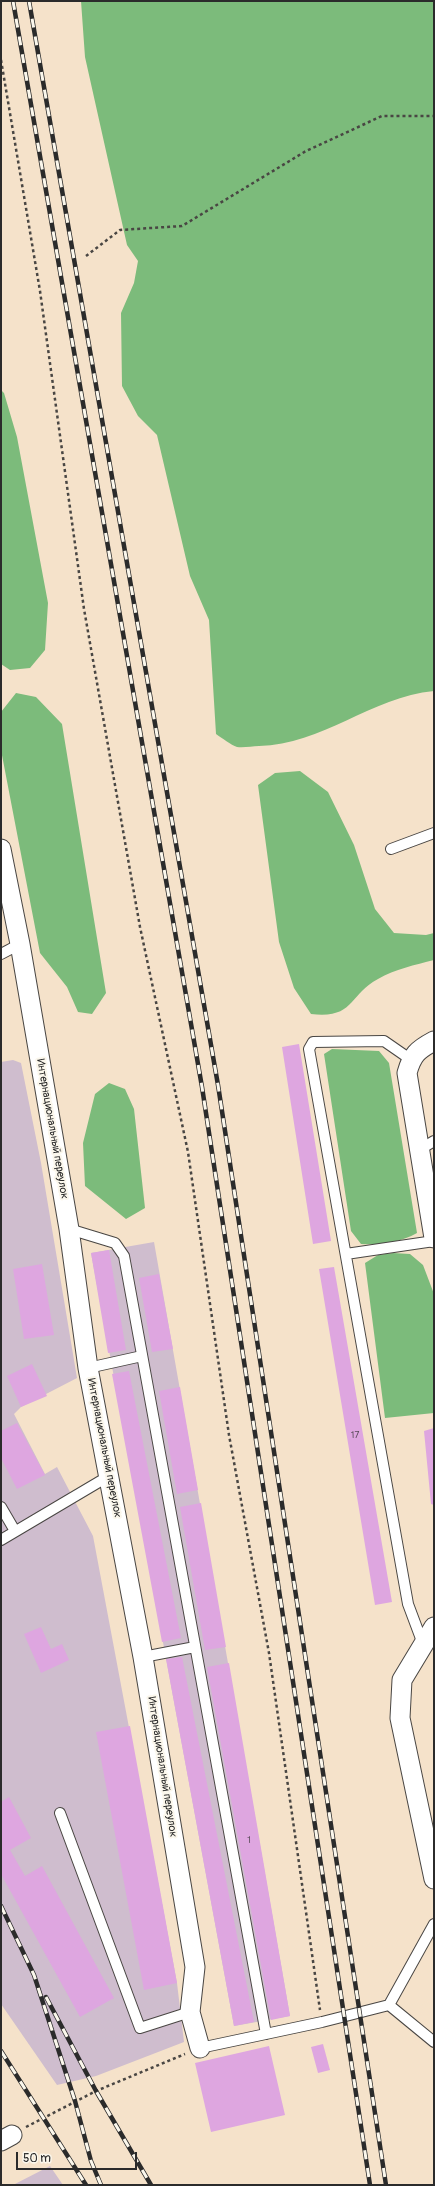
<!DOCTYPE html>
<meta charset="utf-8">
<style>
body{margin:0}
#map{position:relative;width:435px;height:2186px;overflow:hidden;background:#f5e2ca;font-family:Pangolin,sans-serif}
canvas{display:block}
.frame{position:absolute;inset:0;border:2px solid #2b2b2b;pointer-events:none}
.scale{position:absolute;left:16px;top:2152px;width:121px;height:18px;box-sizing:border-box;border:2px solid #2b2b2b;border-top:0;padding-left:5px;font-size:12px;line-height:14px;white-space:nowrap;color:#2b2b2b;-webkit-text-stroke:3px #fbf7ec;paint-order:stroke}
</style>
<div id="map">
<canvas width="435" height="2186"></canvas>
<div class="frame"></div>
<div class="scale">50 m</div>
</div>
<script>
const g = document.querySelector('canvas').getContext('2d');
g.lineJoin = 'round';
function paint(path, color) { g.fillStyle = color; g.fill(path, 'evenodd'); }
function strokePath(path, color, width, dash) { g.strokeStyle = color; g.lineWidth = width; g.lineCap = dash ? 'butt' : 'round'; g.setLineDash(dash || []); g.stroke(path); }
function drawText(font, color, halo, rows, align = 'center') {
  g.font = font + ' Pangolin,sans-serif'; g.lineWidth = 4; g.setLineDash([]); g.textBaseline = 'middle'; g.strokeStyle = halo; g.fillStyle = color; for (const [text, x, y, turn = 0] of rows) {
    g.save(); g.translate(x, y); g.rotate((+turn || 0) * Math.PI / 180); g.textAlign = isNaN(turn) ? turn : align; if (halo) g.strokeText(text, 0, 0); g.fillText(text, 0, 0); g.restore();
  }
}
const industrial = new Path2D(`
 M13,1060L21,1063L41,1163L77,1378L21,1407L14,1414L45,1474L57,1467L93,1536L177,1983L184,2042L96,2076L57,2085L1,2004V1062Z
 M154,1242L290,2016L234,2026L91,1253Z
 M50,2166L63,2185H13Z`);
const forest = new Path2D(`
 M81,1H434V691C371,697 322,745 259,746C252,746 244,748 237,747C231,745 222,738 216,734L209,620L190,576L157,435L138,416L122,386L121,313L134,283L138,261L127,245L85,57Z
 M1,390L4,393L17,437L48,603L45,650L30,668L10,670L1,664Z
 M16,693L36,697L62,724L106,993L92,1014L78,1012L67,987L40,953L1,750V712Z
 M300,771L328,792L354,845L375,909L394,933L426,935L434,933V960C415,965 395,969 378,979C348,995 355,1019 311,1014L294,988L279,942L258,785L275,773Z
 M332,1049L379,1051L389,1063L417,1233C399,1243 381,1245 361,1244L351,1231L324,1054Z
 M109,1083L125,1089L134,1109L145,1208L126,1219L85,1186L83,1143L95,1094Z
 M393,1253L410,1254L423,1265L434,1294V1413L385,1418L365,1263L378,1255Z`);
const building = new Path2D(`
 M299,1044L331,1241L313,1244L282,1047Z
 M109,1250L126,1350L108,1353L91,1253Z
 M42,1264L54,1335L24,1339L13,1269Z
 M334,1267L392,1602L375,1605L319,1269Z
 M159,1274L173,1349L152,1352L139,1278Z
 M32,1364L47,1396L21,1407L7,1376Z
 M129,1371L181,1638L162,1642L112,1374Z
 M180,1387L198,1490L177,1494L159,1391Z
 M17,1423L45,1475L17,1489L1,1458V1431Z
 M434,1428V1505L431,1504L424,1431Z
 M201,1503L226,1647L205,1650L180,1507Z
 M41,1627L51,1649L62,1644L69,1660L41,1673L24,1634Z
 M182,1657L254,2022L234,2026L166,1659Z
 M229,1663L290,2016L271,2020L207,1667Z
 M130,1726L177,1983L144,1990L96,1732Z
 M9,1797L31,1838L10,1850L25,1876L42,1866L114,1998L80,2017L1,1874V1802Z
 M323,2044L330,2070L318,2073L311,2047Z
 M269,2046L285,2115L211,2132L195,2063Z`);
const path = new Path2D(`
 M1,60L40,291L84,609L140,927L188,1152L229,1435L269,1653L320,2010
 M86,256L120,230L182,226L306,151L382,116H434
 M26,2127L96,2091L185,2054`);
const lane = new Path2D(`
 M391,849L434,833
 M1,954L20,944
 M410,1059L384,1041L313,1042L309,1049L408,1604L423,1644
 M419,1150L434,1141
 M69,1229L115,1243L124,1256L266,2034
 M346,1254L434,1241
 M88,1368L142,1356
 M1,1507L15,1531
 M1,1540L109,1476
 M143,1657L195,1647
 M60,1813L140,2028L190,2012
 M389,2005L434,2042
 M200,2048L322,2022L389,2005L434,1924`);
const street = new Path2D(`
 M1,849L20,944L69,1229L88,1368L143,1657L195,1967L190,2012L200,2048
 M434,1041C417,1050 412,1055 407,1073L434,1238
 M434,1627L402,1680L400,1718L434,1879
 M1,2141L12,2135`);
const rail = new Path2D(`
 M13,1L202,1087L370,2185
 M29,1L218,1085L386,2185
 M1,1906L34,1975L75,2101L91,2161L101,2185
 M46,1997L96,2091L151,2185
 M1,2051L86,2185`);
const numberNames = [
 ["17",355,1436],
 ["1",249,1841]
];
const streetNames = [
 ["Интернациональный переулок",52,1129,80],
 ["Интернациональный переулок",104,1448,79],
 ["Интернациональный переулок",162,1767,81]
];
paint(industrial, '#cfbdce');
paint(forest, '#7cbb7b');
paint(building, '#dea6e0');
strokePath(lane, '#494643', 12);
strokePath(street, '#494643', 21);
strokePath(path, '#494643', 2.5, [3, 3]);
strokePath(lane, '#fff', 10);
strokePath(street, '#fff', 19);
strokePath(rail, '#2b2b2b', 4.5);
strokePath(rail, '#fbf7ec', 3, [9]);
drawText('9px', '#584a58', null, numberNames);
drawText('11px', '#2b2b2b', '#fbf7ec', streetNames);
</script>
